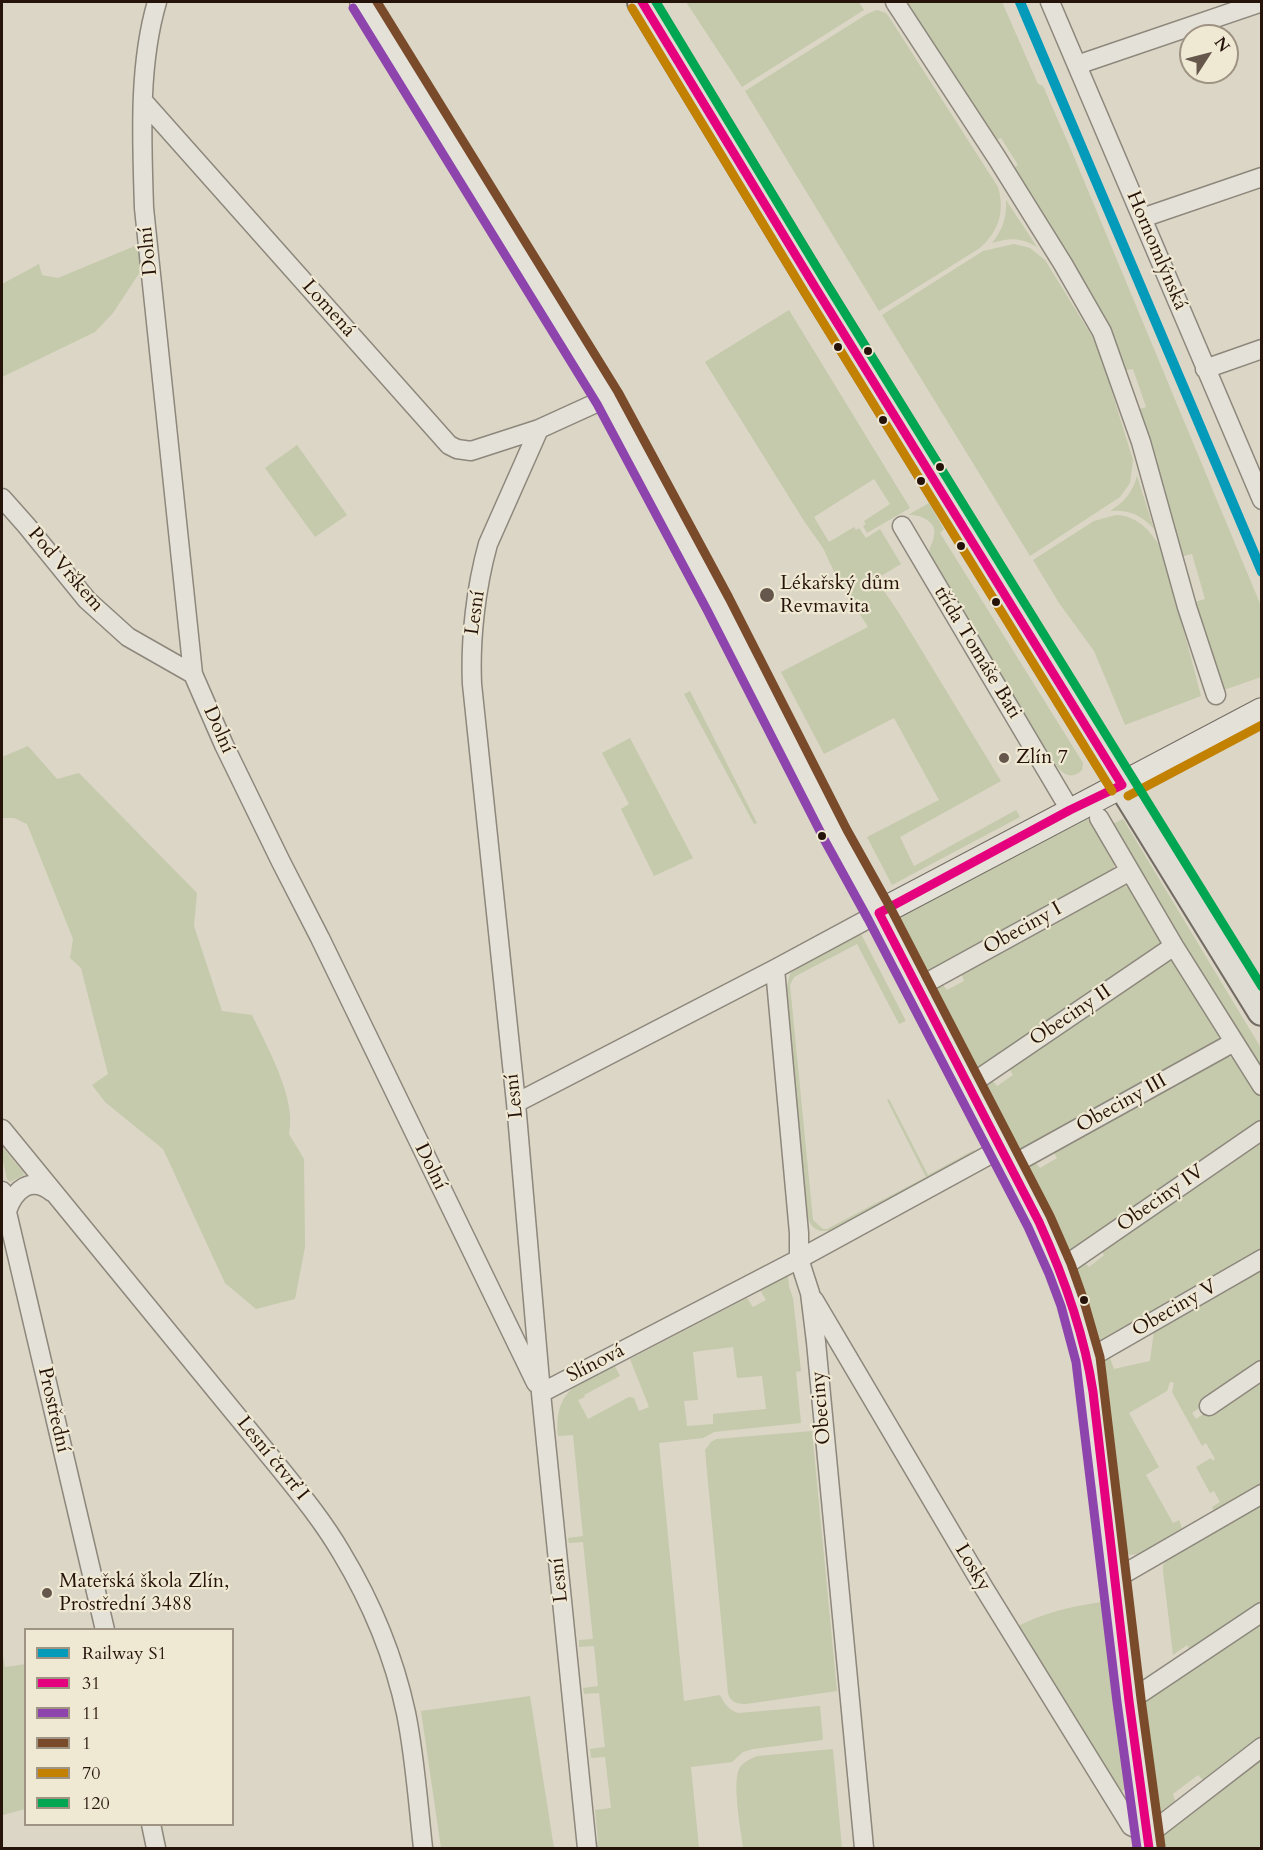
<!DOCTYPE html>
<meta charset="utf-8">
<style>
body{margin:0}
#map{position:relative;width:1263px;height:1850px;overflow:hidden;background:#dcd6c6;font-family:Cardo,serif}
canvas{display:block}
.frame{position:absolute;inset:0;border:3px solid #26130a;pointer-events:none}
.legend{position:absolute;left:24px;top:1628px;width:210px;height:198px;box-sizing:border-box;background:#efe8d3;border:2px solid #9f9383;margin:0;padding:8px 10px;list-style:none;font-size:18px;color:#26130a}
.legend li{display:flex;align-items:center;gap:12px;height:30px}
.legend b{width:30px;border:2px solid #9f9383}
.north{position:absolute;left:1179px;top:24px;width:60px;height:60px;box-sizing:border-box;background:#efe8d3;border:2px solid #9f9383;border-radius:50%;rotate:54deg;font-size:16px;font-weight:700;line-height:24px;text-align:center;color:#26130a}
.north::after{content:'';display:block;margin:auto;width:21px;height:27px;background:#66574c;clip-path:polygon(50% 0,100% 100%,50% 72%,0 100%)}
</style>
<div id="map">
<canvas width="1263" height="1850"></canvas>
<div class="frame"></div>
<ul class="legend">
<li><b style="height:8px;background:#049aba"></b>Railway S1</li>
<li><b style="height:8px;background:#e5007d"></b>31</li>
<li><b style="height:8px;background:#8e44ad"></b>11</li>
<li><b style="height:8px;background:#7a4b2a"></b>1</li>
<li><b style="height:8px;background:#c38102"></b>70</li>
<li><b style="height:8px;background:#00a651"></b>120</li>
</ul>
<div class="north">N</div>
</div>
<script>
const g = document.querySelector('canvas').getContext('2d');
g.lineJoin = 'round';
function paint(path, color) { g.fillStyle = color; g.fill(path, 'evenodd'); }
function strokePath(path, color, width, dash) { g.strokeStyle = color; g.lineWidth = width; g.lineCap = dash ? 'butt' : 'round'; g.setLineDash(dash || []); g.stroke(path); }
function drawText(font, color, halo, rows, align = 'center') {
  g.font = font + ' Cardo,serif'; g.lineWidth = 4.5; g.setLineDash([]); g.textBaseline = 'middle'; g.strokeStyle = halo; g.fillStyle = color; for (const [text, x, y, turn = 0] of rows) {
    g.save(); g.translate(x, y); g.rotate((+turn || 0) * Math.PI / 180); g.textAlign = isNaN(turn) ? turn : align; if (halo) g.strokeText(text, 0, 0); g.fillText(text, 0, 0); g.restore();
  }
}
const green = new Path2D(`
 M686,2H859L864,10L742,87Z
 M902,2H1002L1038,84L1043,86L1072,152L1261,606V677L1221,691L1192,603L1205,599L1192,554L1179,557L1135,411L1146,407L1133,369L1127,370L1124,369L1013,168L1018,165L1001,138L995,140Z
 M877,10L886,13L889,17L998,187C1005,211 999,231 980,248L879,311L745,91L867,14Z
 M1006,200L1037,247C1020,237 1010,238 992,243C1003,230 1007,216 1006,200Z
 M142,243L144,266L113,313L95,332L2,377V284L39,264L42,275L58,278Z
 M1014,244L1030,248L1045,260L1093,338L1107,376L1133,460L1130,483L1120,497L1030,556L882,315L983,251Z
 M789,310L910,508L867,533L863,526L866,524L864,521L890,504L874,479L814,517L829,542L854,527L856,530L859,528L866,538L880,529L901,564L876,579L899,613L1001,781L900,837L914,866L1016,810L1020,817L892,885L867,837L939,800L894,718L824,754L781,672L868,627L837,578L823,548L804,521L705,362Z
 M297,445L347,515L315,537L265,468Z
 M1137,476L1154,529C1142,515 1128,509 1110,511C1124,502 1133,492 1137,476Z
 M929,503L944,529L940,533L1083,763L1082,770C1070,782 1060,772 1052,760L1047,764L928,555C929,548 933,543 934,536C938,521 919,514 908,515Z
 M1116,515C1135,516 1147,527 1157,542C1164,552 1166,569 1170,581C1181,619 1191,658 1201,696L1125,725L1094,651L1059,603L1033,560L1094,521Z
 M690,691L757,823L754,824L684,694Z
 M630,738L693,858L654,876L621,809L629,804L602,753Z
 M28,746L57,779L79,773L197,893L194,926L222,1011L252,1015C267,1047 297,1099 289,1134L304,1159L305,1247L295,1299L256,1309L225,1283L163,1149L105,1102L92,1085L108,1074L81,968L70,958L73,939L27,824L14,818H2V757Z
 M1086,817L1114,859V871L923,977L898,929L900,915Z
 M1123,819L1261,1048V1067L1115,834L1112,829L1113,824Z
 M1121,884L1133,890L1161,939L1160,948L976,1073L931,993L932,986L942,984L947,990L964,981L961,972Z
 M861,934L906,1021L899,1024L857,944L794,977L790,985L813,1220L823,1229H827L926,1177L887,1100L889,1099L928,1175L974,1150L976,1153L831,1230C820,1233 812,1230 808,1218L786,990L790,974L796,967L856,935Z
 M1167,960L1174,962L1218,1029L1219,1041L1017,1153L981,1084L991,1079L997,1086L1013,1075L1009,1068Z
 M1225,1055L1238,1060L1261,1099V1125L1069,1254L1065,1253L1022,1167L1035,1162L1040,1168L1057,1158L1054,1153L1055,1147Z
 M1261,1135V1254L1097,1345L1073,1275V1263L1084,1262L1089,1267L1104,1255L1101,1250Z
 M2,1147L23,1172L24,1175L10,1182L7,1179L2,1157Z
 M1261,1263V1365L1192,1413L1196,1419L1261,1375V1484L1214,1510L1212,1507L1220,1502L1214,1491L1210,1493L1196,1467L1211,1458L1213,1461L1215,1459L1206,1443L1202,1446L1172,1392L1174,1383L1170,1382L1167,1391L1129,1413L1159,1467L1146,1475L1173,1523L1179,1520L1182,1528L1139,1554L1130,1555L1124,1550L1099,1362L1108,1352L1114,1369L1150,1361L1155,1323Z
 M788,1276L789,1287L793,1298L801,1371L796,1372L801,1423L714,1432L703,1438L659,1443L684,1701L720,1695C724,1703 729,1711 739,1713L820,1706L823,1740L753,1749L743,1752L732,1762L691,1767L699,1848H585L598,1841L595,1810L611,1808L605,1757L591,1758L590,1749L605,1747L599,1693L584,1694L583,1688L598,1686L594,1646L579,1647V1640L593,1639L583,1542L569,1543L568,1538L583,1536L573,1435L558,1436C554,1389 579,1383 614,1364L620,1376L584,1395L585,1397L578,1400L588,1419L629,1397L634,1398L639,1411L649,1407L630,1359L747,1298L753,1307L766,1300L760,1290ZM733,1347L737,1378L762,1376L766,1409L713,1414V1424L687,1426L684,1401L698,1400L693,1352Z
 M812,1431L837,1691L746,1704C737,1704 730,1702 728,1693L705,1450L711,1442L716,1439Z
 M1261,1502V1606L1190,1650L1187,1645L1173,1655L1163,1571V1565L1168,1557Z
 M1102,1602L1126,1785L1125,1789L1121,1792L1016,1627C1044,1613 1071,1606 1102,1602Z
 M1261,1617V1743L1204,1781L1198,1775L1173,1794L1176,1803L1159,1818L1156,1815L1142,1708V1702Z
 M2,1652L5,1667L26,1664L25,1809L3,1815L2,1812Z
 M530,1696L554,1848H441L421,1711Z
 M833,1749L842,1848H743C741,1831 732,1784 739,1769C743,1762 751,1758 758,1756Z
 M1261,1753V1848H1159L1160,1834Z`);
const street = new Path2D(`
 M157,2C138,66 142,141 144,208L193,674L224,745L281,862L320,938L536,1383
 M895,2L997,158L1063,264L1102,332L1141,442L1187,607L1216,695
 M1050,2L1262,500
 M1077,65L1262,2
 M144,102L449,445L457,449L471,451L539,429
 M1142,218L1262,177
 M1205,369L1262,349
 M2,498L26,525L87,600L128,637L193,674
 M902,526L1070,810
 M1099,818L1174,946L1262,1086
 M775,969L799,1233V1259L810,1293L816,1342L864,1848
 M917,988L1130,871
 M968,1086L1174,946
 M516,1103L775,969L879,913
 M2,1129L282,1471C303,1497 324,1523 341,1552C370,1600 394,1657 406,1713C415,1757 418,1803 423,1848
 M1010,1166L1234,1042
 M2,1191L105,1630
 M7,1211C14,1190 31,1175 52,1192
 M1060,1269L1262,1130
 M814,1300L984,1588L1131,1826C1140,1831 1147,1832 1157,1828L1262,1747
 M1088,1359L1262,1259
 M541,1393L799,1259L1000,1149
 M1209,1406L1262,1370
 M1115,1579L1262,1494
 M1129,1701L1262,1612
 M151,1824L156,1848
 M587,1848L541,1393L516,1103L472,684C470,639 476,587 488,544L539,429L607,398`);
const secondary = new Path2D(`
 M363,2L607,398L718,604L836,836L879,913L1039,1222L1060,1269L1072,1302L1088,1359L1093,1392L1129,1701L1149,1848
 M879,913L1262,711`);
const primary = new Path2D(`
 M642,2L815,287L1262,1011`);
const bus1 = new Path2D(`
 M642,2L815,287L1122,785
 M879,913L1039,1222C1064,1277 1084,1332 1093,1392L1129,1701L1149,1848
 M879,913L1070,810L1122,785`);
const bus2 = new Path2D(`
 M353,8L597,404L707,610L825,841L868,919L1028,1227L1049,1274L1061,1306L1076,1362L1117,1702L1137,1848`);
const bus3 = new Path2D(`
 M377,2L618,392L729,598L847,830L890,907L1050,1216L1071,1264L1083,1298L1100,1357L1141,1699L1161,1846`);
const bus4 = new Path2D(`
 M632,8L805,293L1112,791
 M1128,796L1262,725`);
const bus5 = new Path2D(`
 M656,2L825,281L1262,987`);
const rail1 = new Path2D(`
 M1020,2L1262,572`);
const markers = [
 [838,347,5,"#26130a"],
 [868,351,5,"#26130a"],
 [883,420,5,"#26130a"],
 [940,467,5,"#26130a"],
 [921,481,5,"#26130a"],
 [961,546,5,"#26130a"],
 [767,595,8,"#66574c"],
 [996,602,5,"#26130a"],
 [1004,758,6,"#66574c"],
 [822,836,5,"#26130a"],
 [1084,1300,5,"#26130a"],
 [47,1593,6,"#66574c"]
];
const streetNames = [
 ["Dolní",149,251,-96],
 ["Hornomlýnská",1156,251,67],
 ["Lomená",328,309,48],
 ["Pod Vrškem",65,570,49],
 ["Lesní",476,613,-82],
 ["třída Tomáše Bati",977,653,59],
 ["Dolní",218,730,66],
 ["Obeciny I",1023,929,-29],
 ["Obeciny II",1071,1016,-34],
 ["Lesní",515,1096,-96],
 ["Obeciny III",1122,1104,-29],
 ["Dolní",430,1167,64],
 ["Obeciny IV",1161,1199,-35],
 ["Obeciny V",1175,1309,-30],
 ["Slínová",596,1364,-27],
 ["Obeciny",822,1408,-95],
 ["Prostřední",53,1410,77],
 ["Lesní čtvrť I",272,1459,51],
 ["Losky",972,1568,59],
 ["Lesní",560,1580,-96]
];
const poiNames = [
 ["Lékařský dům",780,584],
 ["Revmavita",780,607],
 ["Zlín 7",1016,758],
 ["Mateřská škola Zlín,",59,1582],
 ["Prostřední 3488",59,1605]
];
paint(green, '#c4caab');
strokePath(street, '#8d877c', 21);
strokePath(secondary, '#736c64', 28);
strokePath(primary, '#736c64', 32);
strokePath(street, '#e4e1d9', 18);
strokePath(secondary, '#e4e1d9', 26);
strokePath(primary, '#dfdcd3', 28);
strokePath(bus1, '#e5007d', 9);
strokePath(bus2, '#8e44ad', 9);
strokePath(bus3, '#7a4b2a', 9);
strokePath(bus4, '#c38102', 9);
strokePath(bus5, '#00a651', 9);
strokePath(rail1, '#049aba', 10);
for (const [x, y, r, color] of markers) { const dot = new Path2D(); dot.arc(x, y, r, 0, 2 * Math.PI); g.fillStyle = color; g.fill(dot); strokePath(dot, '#efe8d3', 2); }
drawText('20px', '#26130a', '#efe8d3', streetNames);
drawText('20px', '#26130a', '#efe8d3', poiNames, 'left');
</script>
